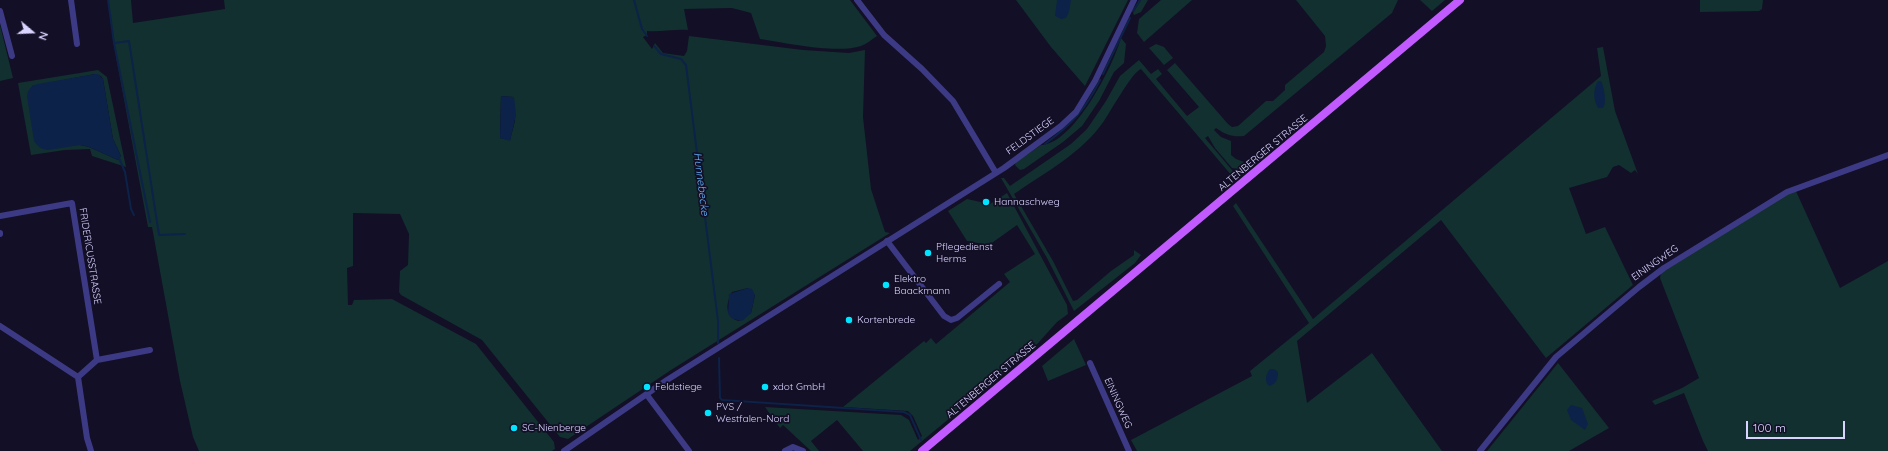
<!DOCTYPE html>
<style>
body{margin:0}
#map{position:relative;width:1888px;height:451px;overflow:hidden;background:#130f26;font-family:Quicksand,sans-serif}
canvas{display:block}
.north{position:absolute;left:12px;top:12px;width:40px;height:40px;-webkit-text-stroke:3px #130f26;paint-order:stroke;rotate:109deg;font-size:11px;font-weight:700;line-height:16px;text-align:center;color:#d9d4ff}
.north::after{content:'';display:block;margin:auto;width:14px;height:18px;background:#d9d4ff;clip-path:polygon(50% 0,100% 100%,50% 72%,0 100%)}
.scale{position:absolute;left:1746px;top:421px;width:99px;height:18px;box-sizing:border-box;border:2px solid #d9d4ff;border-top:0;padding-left:5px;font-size:12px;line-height:14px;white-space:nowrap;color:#d9d4ff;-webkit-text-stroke:3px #130f26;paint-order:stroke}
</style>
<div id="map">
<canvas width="1888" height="451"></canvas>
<div class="north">N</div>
<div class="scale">100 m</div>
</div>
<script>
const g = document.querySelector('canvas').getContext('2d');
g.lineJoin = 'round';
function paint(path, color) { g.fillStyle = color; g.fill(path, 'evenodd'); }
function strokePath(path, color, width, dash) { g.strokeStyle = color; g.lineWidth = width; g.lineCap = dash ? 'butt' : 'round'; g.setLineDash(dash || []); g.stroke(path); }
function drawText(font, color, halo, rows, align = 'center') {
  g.font = font + ' Quicksand,sans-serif'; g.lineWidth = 3.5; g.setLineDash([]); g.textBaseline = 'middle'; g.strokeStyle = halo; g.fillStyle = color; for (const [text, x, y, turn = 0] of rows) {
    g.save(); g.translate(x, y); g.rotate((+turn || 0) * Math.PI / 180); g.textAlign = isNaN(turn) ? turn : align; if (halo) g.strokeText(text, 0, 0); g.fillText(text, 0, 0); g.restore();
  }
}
const green = new Path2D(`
 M108,0H131L133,23L225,9L224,0H850L877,36C872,39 867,44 861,46C837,54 786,43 760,39L751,13L732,8L684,9L688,30C674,29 661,32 647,31V35L643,37L652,49L655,43L663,53L684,56L687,51L689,36L803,50L849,53L865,50L863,117L871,189L885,232L890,233L671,370L568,439L560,437L482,340L401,295L399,292L400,271L408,265L409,234L400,214L353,213V266L347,268L348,305H352L354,300L392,299L476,344L554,442L555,449L552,451H199L193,437L180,381L152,227H148L113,41ZM501,96L513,97L515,121L510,140L500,138ZM748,288L755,295L751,313L739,321C724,318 726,302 732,292Z
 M1016,0H1128L1085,86L1051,47Z
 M1141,0H1148L1141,12L1134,15L1133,13Z
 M1161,0H1192L1144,42L1137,33L1139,19Z
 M1296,0H1398L1392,13L1244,136C1232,137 1226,135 1216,128L1214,130L1221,137L1231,141V155L1236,159L1244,162L1239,169L1232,168L1215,148L1208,136L1205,138L1237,176L1232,180V176L1141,69C1132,72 1111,111 1104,121C1082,153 1046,172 1014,194L1053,261L1073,301L1077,300L1111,271L1134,255V250L1141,255L1135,263L1074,311L1047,258L1001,178H1004L1010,186L1071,144L1087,129L1106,101L1120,76L1139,60L1151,74L1158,69L1162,74L1156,79L1187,116L1199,107L1167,70L1175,63L1228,124L1232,127L1238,126L1266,101H1273L1285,90V85L1324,52L1326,46L1325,36Z
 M1420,0H1445L1432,11Z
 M1700,0H1763L1762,9L1759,11L1700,12Z
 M0,25L13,78L0,81Z
 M1121,38L1126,44L1124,63L1114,72L1099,101L1082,126L1063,142L1024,169L1020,170L1015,165L1016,162L1041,145C1074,144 1113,66 1121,38Z
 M1156,44L1164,47L1173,58L1164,65L1149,48Z
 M1603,47L1615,111L1638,174L1635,170L1631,173L1619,165L1613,167L1607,177L1569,188L1586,234L1605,227L1633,285L1546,358L1441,220L1297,341L1307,403L1372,353L1442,451H1137L1131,440L1252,376L1250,371L1309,323L1233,206L1236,203L1313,319L1601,76L1597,48Z
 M98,70L107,77L126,167L92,156L90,149L65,150L31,155L18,83ZM95,74L101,76L103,79L113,139L121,156L118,160L89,147L80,145L32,86Z
 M1795,189L1840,288L1888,261V451H1708L1703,441L1684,393L1655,405L1652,401L1682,388L1699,378L1660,278L1661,273Z
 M1007,193L1067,305L1068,314L1057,322L1031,351L910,451H863L837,420L811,441L819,451H811L783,425L780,428L765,407L901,415L909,420L918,440L922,436L913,416L908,411L843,407L924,341L926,343L931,338L936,344L1010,282L1004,274L1035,254L1017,225L989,245L967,241L948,211L967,199L990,204Z
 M1074,339L1086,365L1048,381L1042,366Z
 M1558,363L1609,428L1569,451H1487Z`);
const water = new Path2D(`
 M1057,0H1071L1069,12L1066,18L1061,19L1055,16Z
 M95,74H98L103,79L113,139L121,156L118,160L89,147L80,145L48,150C41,149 38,147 34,141L27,96C28,89 31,86 38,84Z
 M1598,81H1601C1604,87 1607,103 1603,108H1598C1593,100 1593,89 1598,81Z
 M501,96L514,97L516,115L510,141L500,138Z
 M748,288L752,289L755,295L751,313L742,321L733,319L728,314L729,294Z
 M1270,369H1274L1278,372C1278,378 1277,383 1270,386L1267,384C1265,378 1266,374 1270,369Z
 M1571,405L1582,408L1588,424L1585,430L1571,420L1567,410Z`);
const stream = new Path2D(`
 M108,0L114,43L129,41L159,235L185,234
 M634,0L642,29L647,36
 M1133,11L1140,0
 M114,43L150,222
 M654,46L661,54L681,59L686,65L718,321V343
 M1103,74L1130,18
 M1045,144C1072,124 1085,110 1100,80
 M119,158L125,172L131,209L134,215
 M719,358L720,398L722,400L904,412L910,415L921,440`);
const minor = new Path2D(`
 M71,0L77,44
 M857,0L884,35L922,69L953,101L996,173
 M0,11L12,56
 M0,216L72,203L97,360
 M0,233V234
 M887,241L944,316L951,320L957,318L999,284
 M0,326L78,377L87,438L91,451
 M1090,363L1129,451
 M78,377L97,360L150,350
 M647,395L689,451
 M564,451L667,380L1004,168L1061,126L1076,112L1095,81L1134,0
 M785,451L793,447L803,451
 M1480,451L1556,357L1639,287L1664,268L1787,192L1888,155`);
const major = new Path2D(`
 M922,451L1460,0`);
const markers = [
 [986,202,4,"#00e5ff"],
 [928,253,4,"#00e5ff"],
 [886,285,4,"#00e5ff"],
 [849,320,4,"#00e5ff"],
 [647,387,4,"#00e5ff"],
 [765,387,4,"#00e5ff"],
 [708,413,4,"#00e5ff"],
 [514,428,4,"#00e5ff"]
];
const streetNames = [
 ["FELDSTIEGE",1030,136,-36],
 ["ALTENBERGER STRASSE",1263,153,-40],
 ["FRIDERICUSSTRASSE",90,256,81],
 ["EININGWEG",1655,263,-35],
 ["ALTENBERGER STRASSE",991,380,-40],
 ["EININGWEG",1118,403,66]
];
const poiNames = [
 ["Hannaschweg",994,202],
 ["Pflegedienst",936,247],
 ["Herms",936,259],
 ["Elektro",894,279],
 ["Baackmann",894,291],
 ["Kortenbrede",857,320],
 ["Feldstiege",655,387],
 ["xdot GmbH",773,387],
 ["PVS /",716,407],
 ["Westfalen-Nord",716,419],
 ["SC-Nienberge",522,428]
];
const waterNames = [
 ["Hunnebecke",701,184,83]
];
paint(green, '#12302f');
paint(water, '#0c2248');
strokePath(stream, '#0c2248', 2);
strokePath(minor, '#3d3a85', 6);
strokePath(major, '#c25bff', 8);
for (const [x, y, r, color] of markers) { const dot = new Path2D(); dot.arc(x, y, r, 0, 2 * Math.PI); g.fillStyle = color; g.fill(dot); strokePath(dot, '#130f26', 1.5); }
drawText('10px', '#d9d4ff', '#130f26', streetNames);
drawText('10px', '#d9d4ff', '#130f26', poiNames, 'left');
drawText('italic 11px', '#62b6ff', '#130f26', waterNames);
</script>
